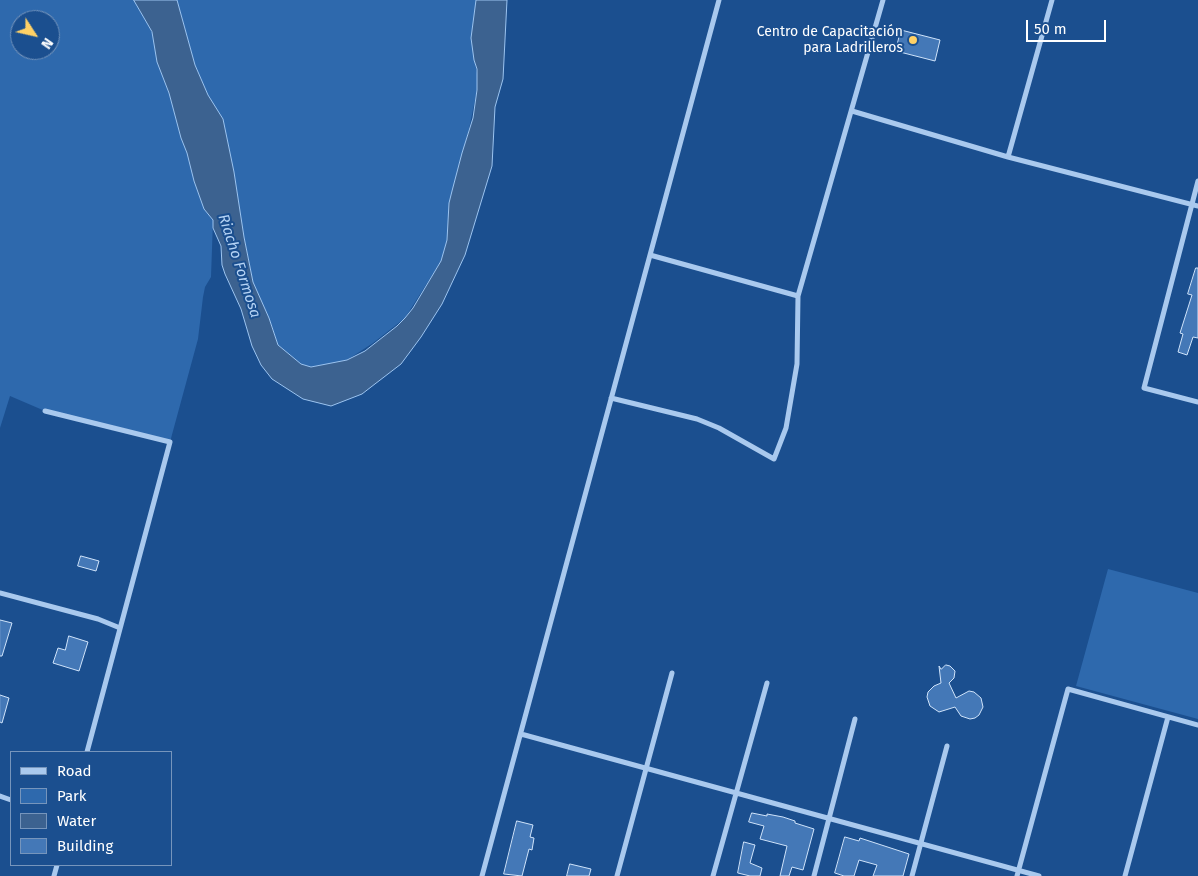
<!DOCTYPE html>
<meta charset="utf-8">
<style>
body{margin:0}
#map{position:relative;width:1198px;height:876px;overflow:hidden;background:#1b4f8f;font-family:"Fira Sans",sans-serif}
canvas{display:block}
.legend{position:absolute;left:10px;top:751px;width:162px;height:115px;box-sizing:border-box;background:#1b4f8f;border:1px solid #7695bc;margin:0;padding:6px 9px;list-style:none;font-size:15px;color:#fff}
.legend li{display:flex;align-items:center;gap:10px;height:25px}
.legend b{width:25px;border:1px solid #7695bc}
.north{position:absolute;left:10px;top:10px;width:50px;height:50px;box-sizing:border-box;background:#1b4f8f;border:1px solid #7695bc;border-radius:50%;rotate:125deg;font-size:14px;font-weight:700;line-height:20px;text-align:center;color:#fff}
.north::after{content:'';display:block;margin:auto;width:18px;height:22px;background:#ffd166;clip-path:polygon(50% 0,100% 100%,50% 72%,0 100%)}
.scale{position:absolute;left:1026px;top:20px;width:80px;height:22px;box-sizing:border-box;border:2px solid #fff;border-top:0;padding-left:6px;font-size:15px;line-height:18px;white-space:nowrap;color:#fff;-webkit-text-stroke:4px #1b4f8f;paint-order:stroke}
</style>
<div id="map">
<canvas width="1198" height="876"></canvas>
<ul class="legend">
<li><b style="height:6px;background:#a9c9ee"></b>Road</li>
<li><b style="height:14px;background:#2e69ad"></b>Park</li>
<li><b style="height:14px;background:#3c6290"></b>Water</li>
<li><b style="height:14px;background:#4478b7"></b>Building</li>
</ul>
<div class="north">N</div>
<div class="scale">50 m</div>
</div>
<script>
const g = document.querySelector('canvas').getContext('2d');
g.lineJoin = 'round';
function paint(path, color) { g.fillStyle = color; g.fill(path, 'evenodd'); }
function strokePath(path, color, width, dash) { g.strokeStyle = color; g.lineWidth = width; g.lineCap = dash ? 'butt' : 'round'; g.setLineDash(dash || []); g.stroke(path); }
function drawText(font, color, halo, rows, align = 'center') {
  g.font = font + ' "Fira Sans",sans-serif'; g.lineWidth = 4; g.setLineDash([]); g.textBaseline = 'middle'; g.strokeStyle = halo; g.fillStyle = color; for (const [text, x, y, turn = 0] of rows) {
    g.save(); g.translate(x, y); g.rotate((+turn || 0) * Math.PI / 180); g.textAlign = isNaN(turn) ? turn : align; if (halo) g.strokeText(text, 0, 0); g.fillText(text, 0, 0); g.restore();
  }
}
const green = new Path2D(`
 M0,0H134L152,32L157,62L169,93L181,138L187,153L194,181L204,209L213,220L211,277L205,287L203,297L198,339L170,442L45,411L10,396L0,428ZM20,20H50V50H20Z
 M177,0H476L471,38L478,80L477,90L469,129L452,191L449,203L447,240L441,261L405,318L373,343L347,360L311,367L301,364L278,345L272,326L253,282L244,237L234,172L223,120L208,95L195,65Z
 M1108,569L1198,593V719L1076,686Z`);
const water = new Path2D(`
 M134,0H177L195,65L208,95L223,119L234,172L244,237L253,282L269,318L278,345L301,364L311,367L347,360L365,351L397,326L405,318L413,308L441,261L447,240L449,203L452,191L462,153L473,118L477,90V69L474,60L471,38L476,0H507L503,79L495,107L492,166L465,255L442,304L421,337L401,364L371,387L362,394L331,406L303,399L272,379L261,365L252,346L241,309L225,274L222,265L221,246L213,228V220L204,209L194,181L187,153L181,138L169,93L157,62L152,32Z`);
const building = new Path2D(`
 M901,30L940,40L935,61L896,51Z
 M1196,268H1198V338L1193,337L1187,355L1178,352L1183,334L1180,333L1192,295L1188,294Z
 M81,556L99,561L96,571L78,566Z
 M0,620L12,623L2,656H0Z
 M69,636L88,642L79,671L53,663L58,648L65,650Z
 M946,665L950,666L955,671L954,678L949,683L956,698L969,691L974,692L981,698L983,707L979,715L975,718L970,719L961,716L955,707L939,712L930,706L927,697L928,692L934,686L941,683L939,666L941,669Z
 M0,695L9,698L2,723L0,722Z
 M752,813L767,816V814L783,817L795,821V823L814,829L803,870L792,867L789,876H780L787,846L760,839L764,826L749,822Z
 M517,821L533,825L530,837L534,838L532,850L529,849L522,876L504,874Z
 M845,837L859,841L860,838L909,854L903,876H873L877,865L859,860L854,876H844L835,873Z
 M744,842L755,845L750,863L762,868L760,876H750L738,873Z
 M570,864L591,869L589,876H567Z`);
const street = new Path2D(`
 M852,111L1008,157L1198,206
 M1008,157L1052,0
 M1198,181L1144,388L1198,402
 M650,255L798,296
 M611,398L697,419L719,428L774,459L786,428L797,364L798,296L883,0
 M45,411L170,442L87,752
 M0,593L98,619L120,628
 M521,734L1039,876
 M0,796L11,800
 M54,876L57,865
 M482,876L719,0
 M617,876L672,673
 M713,876L767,683
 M814,876L855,719
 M912,876L947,746
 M1017,876L1068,689L1198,725
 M1125,876L1168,717`);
const markers = [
 [913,40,5,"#ffd166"]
];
const poiNames = [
 ["Centro de Capacitación",903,32],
 ["para Ladrilleros",903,48]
];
const waterNames = [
 ["Riacho Formosa",239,266,72]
];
paint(green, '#2e69ad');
paint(water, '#3c6290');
strokePath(water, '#9cc4f0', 1);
paint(building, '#4478b7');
strokePath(building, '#cfe3fa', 1);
strokePath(street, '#a9c9ee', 5);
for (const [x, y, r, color] of markers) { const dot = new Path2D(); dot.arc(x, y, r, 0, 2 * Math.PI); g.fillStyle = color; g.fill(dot); strokePath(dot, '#1b4f8f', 2); }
drawText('14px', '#fff', '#1b4f8f', poiNames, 'right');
drawText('italic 15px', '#b5d3f5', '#1b4f8f', waterNames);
</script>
